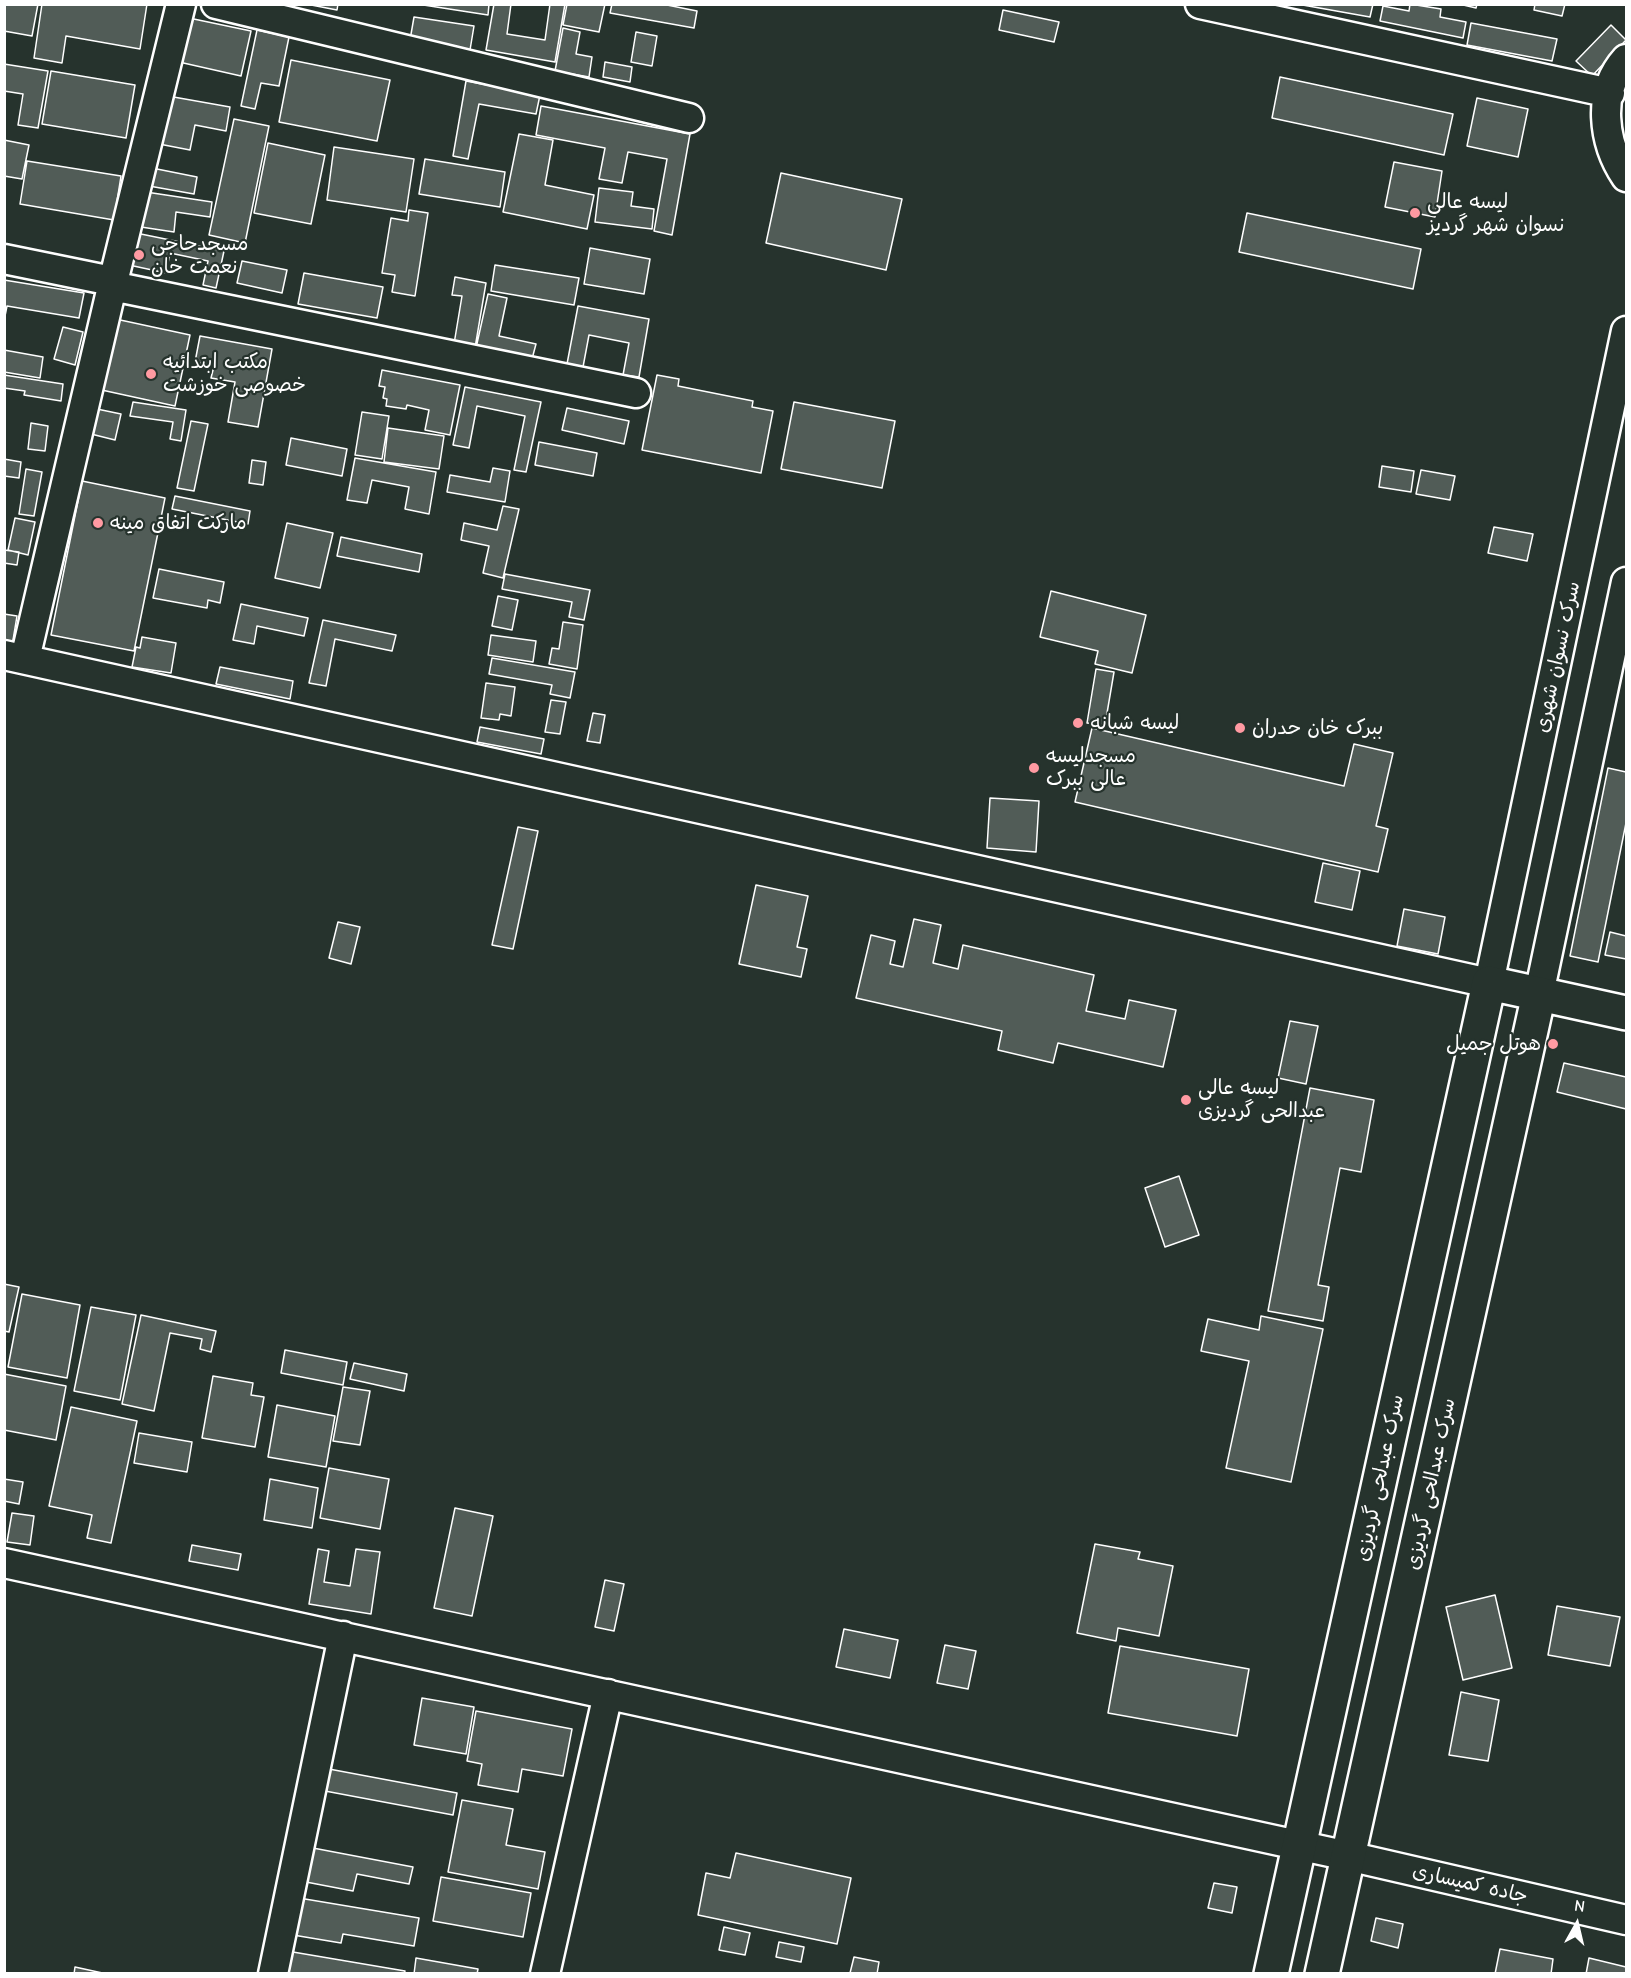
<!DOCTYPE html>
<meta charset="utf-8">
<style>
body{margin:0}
#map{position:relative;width:1631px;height:1978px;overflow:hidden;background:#26332d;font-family:"Comic Neue",sans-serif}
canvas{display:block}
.frame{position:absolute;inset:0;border:6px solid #fff;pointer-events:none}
.north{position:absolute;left:1547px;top:1894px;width:60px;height:60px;-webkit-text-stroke:4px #26332d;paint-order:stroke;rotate:8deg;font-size:16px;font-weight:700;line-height:24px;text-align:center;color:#fff}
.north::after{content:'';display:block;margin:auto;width:21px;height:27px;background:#fff;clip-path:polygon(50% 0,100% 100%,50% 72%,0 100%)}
</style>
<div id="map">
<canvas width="1631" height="1978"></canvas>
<div class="frame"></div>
<div class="north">N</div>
</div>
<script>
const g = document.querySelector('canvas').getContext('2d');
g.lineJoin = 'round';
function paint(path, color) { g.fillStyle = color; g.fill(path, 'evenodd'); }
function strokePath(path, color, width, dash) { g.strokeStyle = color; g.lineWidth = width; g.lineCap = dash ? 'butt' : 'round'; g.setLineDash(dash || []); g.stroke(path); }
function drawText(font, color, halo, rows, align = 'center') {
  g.font = font + ' "Comic Neue","Playpen Sans Arabic",sans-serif'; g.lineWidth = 4.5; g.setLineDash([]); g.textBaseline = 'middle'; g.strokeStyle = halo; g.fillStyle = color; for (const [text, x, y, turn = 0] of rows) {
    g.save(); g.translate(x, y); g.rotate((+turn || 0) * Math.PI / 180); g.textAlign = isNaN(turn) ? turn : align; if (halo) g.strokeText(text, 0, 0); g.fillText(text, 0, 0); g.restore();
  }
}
const building = new Path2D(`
 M4,4H38L32,36L4,31Z
 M42,4H147L140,49L66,36L62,63L34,58Z
 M306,4H338L337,10Z
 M417,4H489L488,15Z
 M494,4H511L507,34L545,40L550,4H565L555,62L486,50Z
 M567,4H605L599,32L563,25Z
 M612,4H662L697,11L694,28L610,13Z
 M1297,4H1373L1370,17Z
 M1410,4L1441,9L1440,17L1466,22L1463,38L1380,21L1383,6L1409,11Z
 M1459,4H1477L1476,8Z
 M1535,4H1565L1562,16L1534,10Z
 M1003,10L1059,22L1054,42L999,30Z
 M414,17L474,26L470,50L410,40Z
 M189,18L251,31L241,76L179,62Z
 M1471,23L1557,39L1552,61L1467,45Z
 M1611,25L1626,40L1592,76L1576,61Z
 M563,28L580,32L576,54L592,57L589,77L555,71Z
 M257,30L289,37L279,86L261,83L255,109L241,106Z
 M636,32L657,36L652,66L631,62Z
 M291,60L390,80L377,141L279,122Z
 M605,62L632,67L630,82L603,77Z
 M4,64L48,71L38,128L18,125L23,94L4,91Z
 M51,71L135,85L126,138L42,124Z
 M1280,77L1453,114L1444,155L1272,118Z
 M466,81L540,95L536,114L479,104L468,159L453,156Z
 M168,96L230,107L226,131L195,125L190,150L159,144Z
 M1477,98L1528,109L1518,157L1467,146Z
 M541,106L690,134L672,235L654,231L667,159L628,152L622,183L599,179L605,148L536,135Z
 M234,119L269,126L245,243L209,235Z
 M519,134L553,140L545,185L594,195L587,229L503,212Z
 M4,140L29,145L22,179L4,176Z
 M268,143L325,155L311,224L254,213Z
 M334,147L414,159L406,212L327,200Z
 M425,159L505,172L500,207L419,194Z
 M27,161L121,176L114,220L20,204Z
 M1394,162L1442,171L1435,217L1385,207Z
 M152,168L197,177L194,194L149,186Z
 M781,173L902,199L886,270L766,243Z
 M599,188L633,192L631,206L654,209L652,229L595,222Z
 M146,192L212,202L210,217L176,212L174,232L141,227Z
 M409,210L428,213L415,296L392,292L395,275L382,273L391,218L408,221Z
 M1247,213L1421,249L1413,289L1239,252Z
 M136,233L224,251L216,288L203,285L208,261L170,253L166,273L129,265Z
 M590,248L650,259L644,294L584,284Z
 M242,261L287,270L282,293L237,283Z
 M495,265L579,278L574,305L491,291Z
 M304,273L383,287L377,318L298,304Z
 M455,277L486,283L475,348L454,344L462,296L452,295Z
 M4,280L84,293L79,318L7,306L4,321Z
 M488,294L507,298L499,336L536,344L532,359L476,348Z
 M578,306L649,319L639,377L623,375L629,343L589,335L583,367L567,364Z
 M111,318L190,335L175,406L97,389Z
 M63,327L83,332L75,365L54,359Z
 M200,336L272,349L258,427L228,422L235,382L211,378L214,366L195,362Z
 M4,350L43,357L40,378L4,372Z
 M382,370L460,385L450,435L425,430L429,410L407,405L406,409L386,406L387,399L383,398L385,387L379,386Z
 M4,375L63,384L61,401L24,395L25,391L4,388Z
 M657,375L679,379L678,386L753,401L752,407L773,411L761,473L642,450Z
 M465,387L541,402L526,472L514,470L525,416L477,406L469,448L453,445Z
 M133,402L186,410L181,441L170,439L173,422L130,416Z
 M794,402L895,421L882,488L781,469Z
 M567,408L629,421L624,444L562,430Z
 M97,409L121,414L115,440L91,434Z
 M362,412L389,416L382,459L355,455Z
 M191,421L208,424L194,491L177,488Z
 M31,423L48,426L45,451L28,449Z
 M388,428L444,436L439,469L384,462Z
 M291,438L347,449L342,476L286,465Z
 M539,442L597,453L593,476L535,465Z
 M355,458L436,472L429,514L405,509L409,487L372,480L367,503L347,500Z
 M4,459L21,462L19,478L4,476Z
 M252,460L266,462L263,485L249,483Z
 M1382,466L1414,471L1411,492L1379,487Z
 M493,468L510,471L505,502L447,492L450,475L490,482Z
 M26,469L42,472L34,516L19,514Z
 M1421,470L1455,476L1450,500L1416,494Z
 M82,481L165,498L134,651L51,635Z
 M175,496L250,511L248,524L172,509Z
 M503,506L519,509L503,578L483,573L489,546L461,540L464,523L497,530Z
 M15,518L35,522L28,555L8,550Z
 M287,523L333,533L320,588L275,578Z
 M1494,527L1533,534L1527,561L1488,553Z
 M341,537L422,554L419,572L337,556Z
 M4,550L19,552L17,565L4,563Z
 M159,569L224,582L220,603L208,600L207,608L153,598Z
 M505,574L590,590L584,620L569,617L572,602L502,589Z
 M1051,591L1146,615L1132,673L1095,664L1098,651L1040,637Z
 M498,596L518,600L512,630L492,626Z
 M241,604L308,618L304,636L257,626L254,644L233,640Z
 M4,614L17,616L12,646L4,645Z
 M323,620L396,635L392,651L335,639L326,686L309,683Z
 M563,622L583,625L577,669L549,664L552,648L559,649Z
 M491,635L536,641L533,662L488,655Z
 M142,637L176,643L171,673L132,667L136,647L140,648Z
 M492,658L575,672L570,698L550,694L552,685L489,674Z
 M220,667L293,681L290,699L216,684Z
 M1096,669L1114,672L1105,725L1087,723Z
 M486,683L515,687L511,716L500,714L499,720L481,718Z
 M551,700L566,702L560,734L545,732Z
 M593,713L605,715L600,743L587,741Z
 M480,727L544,739L541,754L477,742Z
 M1092,728L1344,786L1354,744L1393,753L1376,826L1388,829L1378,872L1075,802Z
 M1608,768L1626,772V823L1598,962L1570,956Z
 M990,798L1039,801L1036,852L987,848Z
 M518,827L538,831L513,949L492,945Z
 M1323,863L1360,871L1352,910L1315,902Z
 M756,885L808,896L797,947L807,949L801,977L739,964Z
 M1404,909L1445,917L1438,954L1397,946Z
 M914,919L941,925L933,963L958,969L963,945L1094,975L1086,1011L1125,1019L1129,1000L1176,1010L1163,1067L1058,1043L1053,1063L998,1050L1002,1031L856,998L871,935L895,941L890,964L903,967Z
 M338,922L360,927L351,964L329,958Z
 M1610,932L1626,936V959L1605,955Z
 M1290,1021L1318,1026L1306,1084L1278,1078Z
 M1564,1063L1626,1077V1109L1557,1092Z
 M1310,1088L1374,1100L1361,1172L1340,1168L1318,1285L1329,1287L1323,1321L1268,1311Z
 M1179,1176L1199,1235L1165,1247L1145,1188Z
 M4,1284L19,1287L9,1332L4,1331Z
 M22,1294L80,1305L67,1378L8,1367Z
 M91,1307L136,1315L120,1400L74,1391Z
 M141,1315L216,1331L211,1352L200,1349L202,1339L170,1333L154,1411L122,1404Z
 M1261,1316L1323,1329L1291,1482L1226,1468L1249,1361L1201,1351L1208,1319L1259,1330Z
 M285,1350L347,1362L343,1385L281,1373Z
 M354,1363L407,1374L404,1391L350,1379Z
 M4,1374L66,1386L56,1440L4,1430Z
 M213,1376L253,1383L251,1395L264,1397L255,1447L202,1438Z
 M343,1387L370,1391L360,1445L333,1441Z
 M277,1405L335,1416L326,1467L268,1457Z
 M71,1407L137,1421L111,1543L87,1538L92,1515L49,1506Z
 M139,1433L192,1442L187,1472L134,1463Z
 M329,1468L389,1479L380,1529L320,1518Z
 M4,1479L23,1482L19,1504L4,1501Z
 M270,1479L318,1488L312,1528L264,1520Z
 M455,1508L493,1516L472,1616L434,1608Z
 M12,1513L34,1516L30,1545L7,1542Z
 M1095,1544L1140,1552L1138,1559L1173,1566L1159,1636L1118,1628L1116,1641L1077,1633Z
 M192,1545L241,1554L238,1570L189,1561Z
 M318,1549L329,1551L324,1582L350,1586L356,1549L380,1552L371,1614L309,1604Z
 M605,1580L624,1584L614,1631L595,1627Z
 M1495,1595L1512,1668L1463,1680L1446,1607Z
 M1557,1606L1620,1617L1610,1666L1548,1655Z
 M844,1629L898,1640L890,1678L836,1667Z
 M945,1645L976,1651L968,1689L937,1683Z
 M1120,1646L1249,1669L1237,1736L1108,1713Z
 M1461,1692L1499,1700L1488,1761L1449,1755Z
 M422,1698L474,1707L466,1754L414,1745Z
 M476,1711L572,1729L563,1776L522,1769L518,1792L478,1785L482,1764L467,1761Z
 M329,1769L457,1793L453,1815L325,1791Z
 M462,1800L513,1809L506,1845L545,1852L538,1889L448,1872Z
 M313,1848L413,1867L409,1884L357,1874L353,1891L306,1882Z
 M736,1853L851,1878L837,1944L698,1915L706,1873L730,1878Z
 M441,1877L531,1893L523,1937L433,1921Z
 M1214,1883L1237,1887L1232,1913L1208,1908Z
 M299,1898L419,1918L414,1946L343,1934L341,1943L293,1935Z
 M1376,1918L1403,1924L1398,1948L1371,1941Z
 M724,1927L750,1933L745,1955L719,1950Z
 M779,1942L804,1947L801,1962L776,1957Z
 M1500,1949L1553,1959L1551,1974H1495Z
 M287,1951L405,1971L404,1974H283Z
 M854,1957L879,1962L877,1974L850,1973Z
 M416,1958L478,1969L477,1974H414Z
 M1589,1958L1626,1967V1974H1586Z
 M75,1967L107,1974H74Z`);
const minor = new Path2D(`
 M216,4L689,118
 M1200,4L1610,93
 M1626,59C1596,92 1603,143 1626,177
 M4,259L102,279L112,286L636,393
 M4,655L1489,983L1626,331
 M25,659L115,274L181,4
 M1539,994L1626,582
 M4,1563L1348,1856L1626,1920
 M273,1974L343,1636
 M545,1974L608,1694`);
const major = new Path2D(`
 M1271,1974L1489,983L1626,1013
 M1322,1974L1539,994`);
const markers = [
 [1415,213,6,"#ff9aa2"],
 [139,255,6,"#ff9aa2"],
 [151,374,6,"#ff9aa2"],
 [98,523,6,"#ff9aa2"],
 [1078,723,6,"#ff9aa2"],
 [1240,728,6,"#ff9aa2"],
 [1034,768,6,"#ff9aa2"],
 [1553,1044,6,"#ff9aa2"],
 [1186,1100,6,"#ff9aa2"]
];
const poiNames = [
 ["لیسه عالی",1427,202],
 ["نسوان شهر گردیز",1427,225],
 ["مسجدحاجی",151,244],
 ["نعمت خان",151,267],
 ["مکتب ابتدائیه",163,362],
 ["خصوصی خوزشت",163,385],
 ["مارکت اتفاق مینه",110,523],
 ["لیسه شبانه",1090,723],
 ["ببرک خان حدران",1252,728],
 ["مسجدلیسه",1046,756],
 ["عالی ببرک",1046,779],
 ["هوتل جمیل",1541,1044,"right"],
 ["لیسه عالی",1198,1088],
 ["عبدالحی گردیزی",1198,1111]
];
const streetNames = [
 ["سرک نسوان شهری",1558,657,-78],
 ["سرک عبدلحی گردیزی",1380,1478,-78],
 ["سرک عبدالحی گردیزی",1431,1484,-78],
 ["جاده کمیساری",1470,1884,13]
];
paint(building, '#515c57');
strokePath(building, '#fff', 1.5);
strokePath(minor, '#fff', 33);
strokePath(major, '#fff', 38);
strokePath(minor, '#26332d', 28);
strokePath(major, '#26332d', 33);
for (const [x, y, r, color] of markers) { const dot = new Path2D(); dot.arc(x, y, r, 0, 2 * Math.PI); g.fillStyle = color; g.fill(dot); strokePath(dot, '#26332d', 2); }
drawText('20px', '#fff', '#26332d', poiNames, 'left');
drawText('20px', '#fff', '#26332d', streetNames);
</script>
